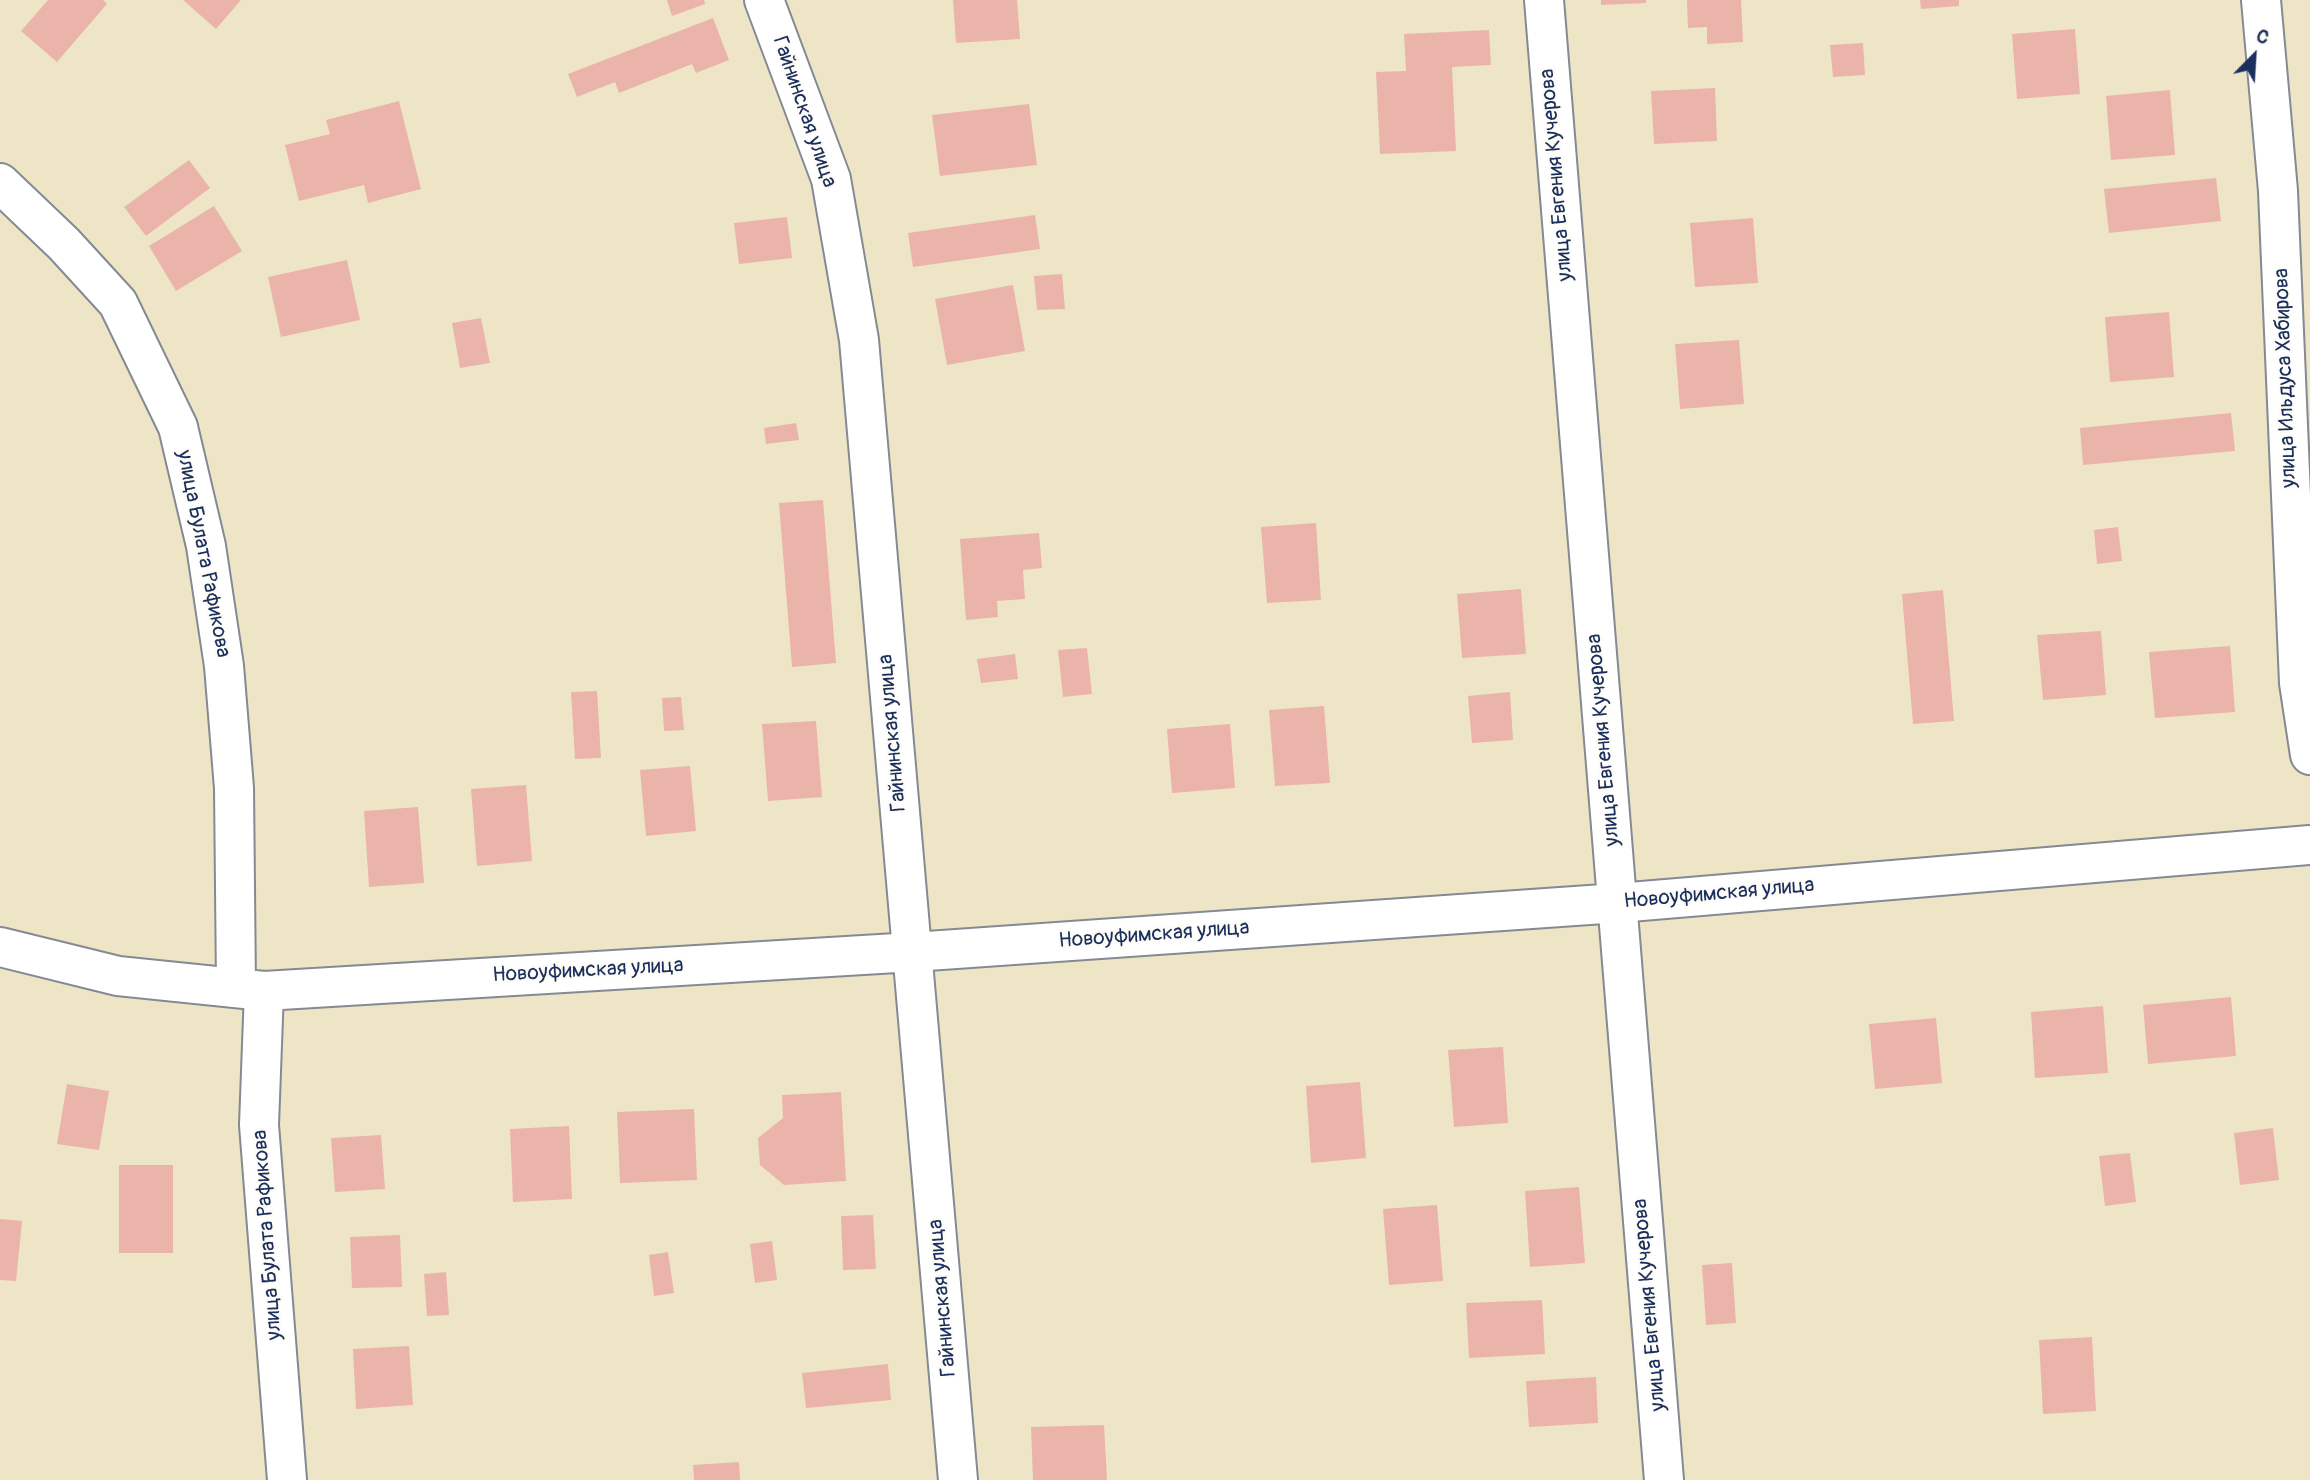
<!DOCTYPE html>
<meta charset="utf-8">
<style>
body{margin:0}
#map{position:relative;width:2310px;height:1480px;overflow:hidden;background:#eee5c7;font-family:Pangolin,sans-serif}
canvas{display:block}
.north{position:absolute;left:2219px;top:21px;width:70px;height:70px;-webkit-text-stroke:5px #fdfcf7;paint-order:stroke;rotate:24deg;font-size:19px;font-weight:700;line-height:28px;text-align:center;color:#1b2f5e}
.north::after{content:'';display:block;margin:auto;width:24px;height:32px;background:#1b2f5e;clip-path:polygon(50% 0,100% 100%,50% 72%,0 100%)}
</style>
<div id="map">
<canvas width="2310" height="1480"></canvas>
<div class="north">С</div>
</div>
<script>
const g = document.querySelector('canvas').getContext('2d');
g.lineJoin = 'round';
function paint(path, color) { g.fillStyle = color; g.fill(path, 'evenodd'); }
function strokePath(path, color, width, dash) { g.strokeStyle = color; g.lineWidth = width; g.lineCap = dash ? 'butt' : 'round'; g.setLineDash(dash || []); g.stroke(path); }
function drawText(font, color, halo, rows, align = 'center') {
  g.font = font + ' Pangolin,sans-serif'; g.lineWidth = 5; g.setLineDash([]); g.textBaseline = 'middle'; g.strokeStyle = halo; g.fillStyle = color; for (const [text, x, y, turn = 0] of rows) {
    g.save(); g.translate(x, y); g.rotate((+turn || 0) * Math.PI / 180); g.textAlign = isNaN(turn) ? turn : align; if (halo) g.strokeText(text, 0, 0); g.fillText(text, 0, 0); g.restore();
  }
}
const building = new Path2D(`
 M48,0H103L107,4L57,62L21,31Z
 M183,0H241L216,29Z
 M667,0H704L705,4L672,16Z
 M953,0H1017L1020,39L956,43Z
 M1601,0H1646V3L1601,5Z
 M1687,0H1741L1743,42L1707,44V27L1688,28Z
 M1920,0H1959V6L1921,9Z
 M713,18L729,60L696,73L692,64L619,93L615,82L577,97L568,74Z
 M2075,29L2080,94L2017,99L2012,34Z
 M1489,30L1491,65L1452,67L1456,151L1380,154L1376,72L1406,71L1404,34Z
 M1863,43L1865,75L1833,77L1830,45Z
 M1715,88L1717,141L1654,144L1651,91Z
 M2170,90L2175,155L2111,160L2106,96Z
 M399,101L421,189L368,203L364,185L299,201L285,145L330,134L326,120Z
 M1029,104L1037,165L940,176L932,115Z
 M189,160L210,188L146,236L124,207Z
 M2216,178L2221,221L2109,233L2104,189Z
 M214,206L242,251L176,291L149,246Z
 M1035,215L1040,249L913,267L908,233Z
 M787,217L792,258L739,264L734,223Z
 M1753,218L1758,283L1695,287L1690,223Z
 M347,260L360,320L281,337L268,277Z
 M1062,274L1065,309L1037,310L1034,276Z
 M1013,285L1025,351L947,365L935,299Z
 M2169,312L2174,377L2110,382L2105,317Z
 M481,318L490,363L460,368L452,323Z
 M1739,340L1744,404L1680,409L1675,344Z
 M2231,413L2235,451L2083,465L2080,428Z
 M796,423L799,440L766,444L764,428Z
 M823,500L836,663L792,667L779,503Z
 M1316,523L1321,600L1267,603L1261,527Z
 M2118,527L2122,561L2097,564L2094,530Z
 M1039,533L1042,568L1023,570L1025,599L997,601L998,617L966,620L960,539Z
 M1521,589L1526,654L1462,658L1457,594Z
 M1943,590L1954,721L1913,724L1902,594Z
 M2101,631L2106,695L2043,700L2037,635Z
 M2230,646L2235,712L2155,718L2149,652Z
 M1087,648L1092,694L1063,697L1058,650Z
 M1015,654L1018,679L981,683L977,659Z
 M597,691L601,758L575,759L571,692Z
 M1510,692L1513,740L1472,743L1468,696Z
 M681,697L684,730L664,731L662,698Z
 M1324,706L1330,783L1275,786L1269,710Z
 M816,721L822,797L768,801L762,724Z
 M1230,724L1235,788L1172,793L1167,729Z
 M690,766L696,831L646,836L640,770Z
 M526,785L532,861L477,866L471,789Z
 M418,807L424,883L369,887L364,811Z
 M2231,997L2236,1056L2148,1064L2143,1005Z
 M2103,1006L2108,1073L2035,1078L2031,1012Z
 M1936,1018L1942,1083L1875,1089L1869,1024Z
 M1503,1047L1508,1123L1454,1127L1448,1050Z
 M1360,1082L1366,1158L1311,1163L1306,1086Z
 M67,1084L109,1091L99,1150L57,1144Z
 M841,1092L846,1181L784,1185L760,1165L758,1138L783,1118L782,1095Z
 M694,1109L697,1180L620,1183L617,1112Z
 M569,1126L572,1199L513,1202L510,1129Z
 M2273,1128L2279,1180L2240,1185L2234,1133Z
 M381,1135L385,1189L335,1192L331,1138Z
 M2130,1153L2136,1202L2105,1206L2099,1156Z
 M119,1165H173V1253H119Z
 M1579,1187L1585,1263L1530,1267L1525,1191Z
 M1437,1205L1443,1281L1389,1285L1383,1209Z
 M873,1215L876,1269L843,1270L841,1216Z
 M0,1219L22,1221L16,1281L0,1280Z
 M400,1235L402,1287L352,1288L350,1237Z
 M772,1241L777,1280L755,1283L750,1244Z
 M668,1252L674,1293L654,1296L649,1255Z
 M1732,1263L1736,1323L1706,1325L1702,1265Z
 M446,1272L449,1315L427,1316L424,1274Z
 M1542,1300L1545,1354L1469,1358L1466,1303Z
 M2092,1337L2096,1411L2043,1414L2039,1340Z
 M409,1346L413,1405L356,1409L353,1349Z
 M888,1364L891,1400L806,1408L802,1373Z
 M1596,1377L1598,1423L1529,1427L1526,1381Z
 M1104,1425L1107,1480H1033L1031,1427Z
 M739,1462L740,1480H694L693,1465Z`);
const minor = new Path2D(`
 M764,0L831,179L859,340L958,1480
 M1544,0L1664,1480
 M2261,0L2278,191L2299,683L2310,755
 M0,183L64,244L118,303L178,427L206,546L224,666L234,788L236,987
 M0,947L118,976L264,991L913,952L1618,903L2310,845
 M264,991L259,1125L287,1480`);
const streetNames = [
 ["Гайнинская улица",804,112,71],
 ["улица Евгения Кучерова",1557,175,-95],
 ["улица Ильдуса Хабирова",2286,378,-92],
 ["улица Булата Рафикова",203,554,79],
 ["Гайнинская улица",893,733,-95],
 ["улица Евгения Кучерова",1604,740,-95],
 ["Новоуфимская улица",1719,894,-5],
 ["Новоуфимская улица",1154,935,-4],
 ["Новоуфимская улица",588,971,-3],
 ["улица Булата Рафикова",268,1235,-94],
 ["Гайнинская улица",943,1298,-95],
 ["улица Евгения Кучерова",1650,1305,-95]
];
paint(building, '#ebb4ab');
strokePath(minor, '#848a92', 42);
strokePath(minor, '#fff', 38);
drawText('21px', '#1b2f5e', '#fdfcf7', streetNames);
</script>
